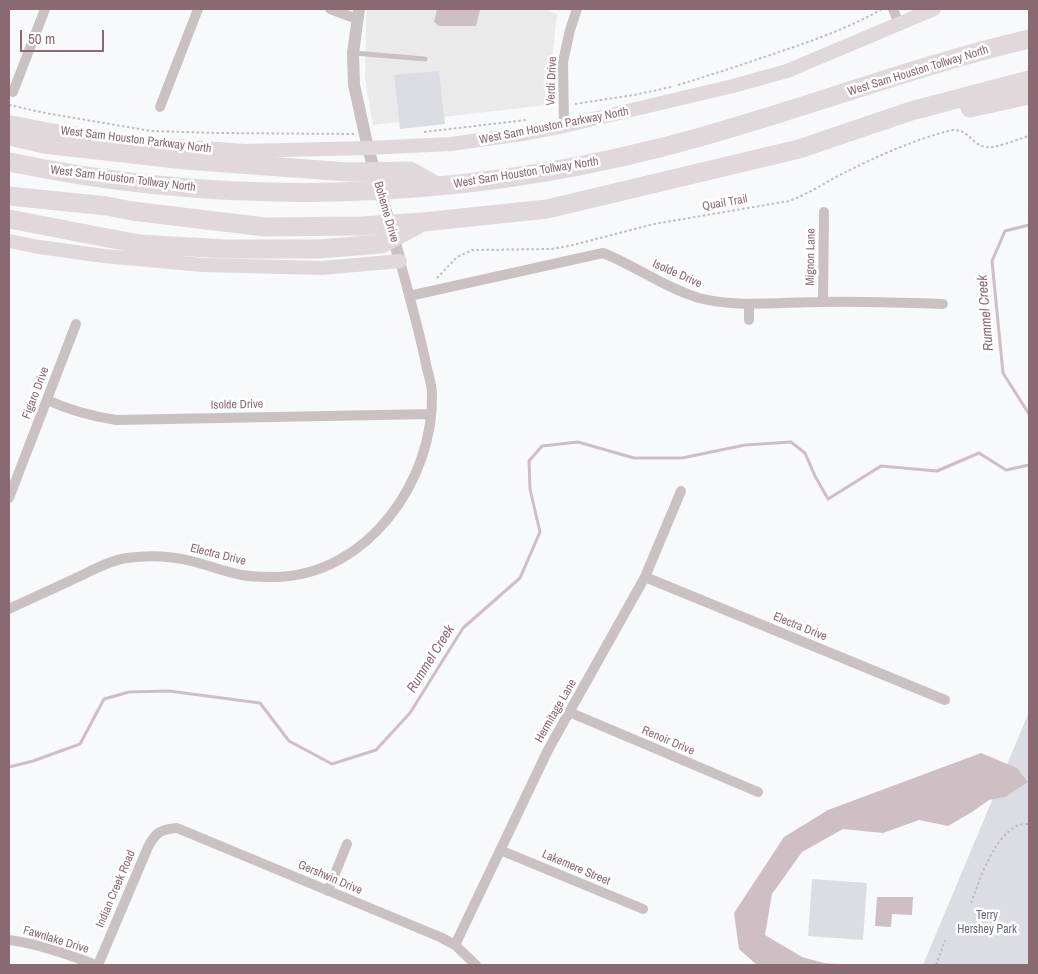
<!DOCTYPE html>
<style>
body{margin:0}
#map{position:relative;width:1038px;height:974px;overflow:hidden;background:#f8f9fa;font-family:"Archivo Narrow",sans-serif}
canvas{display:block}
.frame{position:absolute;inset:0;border:10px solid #896972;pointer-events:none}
.scale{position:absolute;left:20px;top:30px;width:84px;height:22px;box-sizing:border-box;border:2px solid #896972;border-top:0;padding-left:6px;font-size:15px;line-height:18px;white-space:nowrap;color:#896972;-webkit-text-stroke:4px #fff;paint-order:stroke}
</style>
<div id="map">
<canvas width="1038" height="974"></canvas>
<div class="frame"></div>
<div class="scale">50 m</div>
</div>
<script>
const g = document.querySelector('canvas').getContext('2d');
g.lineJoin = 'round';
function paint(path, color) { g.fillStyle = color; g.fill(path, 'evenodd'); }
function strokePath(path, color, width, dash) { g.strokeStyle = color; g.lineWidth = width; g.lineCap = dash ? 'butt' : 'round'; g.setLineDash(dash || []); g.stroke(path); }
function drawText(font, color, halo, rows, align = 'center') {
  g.font = font + ' "Archivo Narrow",sans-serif'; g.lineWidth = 5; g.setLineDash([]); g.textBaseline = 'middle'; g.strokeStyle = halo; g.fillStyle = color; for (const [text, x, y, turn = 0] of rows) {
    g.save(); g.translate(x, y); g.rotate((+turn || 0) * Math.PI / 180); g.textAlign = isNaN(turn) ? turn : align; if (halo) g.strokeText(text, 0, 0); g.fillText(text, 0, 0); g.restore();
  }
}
const built = new Path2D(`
 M368,9H545L557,14L547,105L373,125L365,79L366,15Z`);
const green = new Path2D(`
 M439,71L445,124L400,129L394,75Z
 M1029,712V965H923Z
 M812,879L867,883L863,940L808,936Z`);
const water = new Path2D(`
 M437,9H475L480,10L476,26H439L434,22Z
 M981,753L1017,768L1028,782L1005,797L989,800L972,812L948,826L919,820L883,833L843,829L802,852L772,894L765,935L802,957L824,963L850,965H757L739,949L734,913L784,837L828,810Z
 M877,897H913L912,915L892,914L891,927L875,926Z`);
const stream = new Path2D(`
 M1029,225L1005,231L992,261L1003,373L1029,414
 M9,767L33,761L80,744L104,699L129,692L169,691L260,703L289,741L332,764L376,750L410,713L463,628L520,578L540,532L530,489L529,461L542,446L578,442L634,458H682L745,445L791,442L805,453L815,476L828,499L881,466L937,471L979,453L1006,470L1029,465`);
const path = new Path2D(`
 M678,85C711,75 744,64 776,53C812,41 849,28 882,9
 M575,104L634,95L671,87
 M9,105L45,113L151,131L217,133L354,134
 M424,132L526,120
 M437,278L457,257L472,250L551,249L569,246L654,224L789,201C809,194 825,182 844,173C875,157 914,140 948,131C968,126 969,143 985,147C996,149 1018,139 1029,136
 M971,903C980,879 993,838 1017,826C1021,824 1026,824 1029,824
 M936,965L945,940`);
const service = new Path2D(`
 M354,53L425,59`);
const minor = new Path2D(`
 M330,9L357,19
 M893,9L899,24
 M13,92L45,9
 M160,107L198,9
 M564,126L563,62L570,30L577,9
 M409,296L603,253C636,266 665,288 699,298C737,308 782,302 821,302C861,301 902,303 943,304
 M823,302L824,212
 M749,320V304
 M47,400C69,410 91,416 116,420L431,414
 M9,498L76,324
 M645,577L945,700
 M9,609C32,598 55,588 78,577C93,570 110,560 127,558C148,555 171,556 191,561C208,565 225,572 242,575C252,577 265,577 276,577C368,575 434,480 432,394C432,384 428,374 426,364C419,330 409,295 400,261
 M569,712L758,792
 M500,850L643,909
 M328,891L347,844
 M9,940C39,944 67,954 96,965
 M455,945L548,750L645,577L681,491
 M98,965L148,847C156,832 161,829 177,828L440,937L455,945L476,965`);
const tertiary = new Path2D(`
 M359,9L353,53L354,85L368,148L400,261`);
const secondary = new Path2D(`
 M9,122L50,130L147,144L245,151L368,148L451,144L522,134L564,126L733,86L787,71L934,9
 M9,241L39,247L104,256L203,265L322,268L400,261`);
const motorway = new Path2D(`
 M970,108L1029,95
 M9,136L44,144L185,160L348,172L410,171L437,186
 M9,162C224,207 449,202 663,147C786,116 905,68 1029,39
 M9,196L107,206L132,211L265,227L362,226L423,222L547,209L799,149L911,111L1029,80
 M9,219L139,244L226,249H319L381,244L417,225`);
const streetNames = [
 ["West Sam Houston Tollway North",918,71,-17],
 ["Verdi Drive",552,81,-88],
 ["West Sam Houston Parkway North",554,126,-11],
 ["West Sam Houston Parkway North",136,140,7],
 ["West Sam Houston Tollway North",526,173,-9],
 ["West Sam Houston Tollway North",123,179,7],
 ["Quail Trail",725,203,-10],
 ["Boheme Drive",386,212,74],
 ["Mignon Lane",811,257,-89],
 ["Isolde Drive",677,274,24],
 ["Figaro Drive",36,393,-69],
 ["Isolde Drive",237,405,-1],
 ["Electra Drive",218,555,14],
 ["Electra Drive",800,627,22],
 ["Hermitage Lane",556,711,-60],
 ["Renoir Drive",668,741,23],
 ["Lakemere Street",576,868,23],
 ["Gershwin Drive",330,878,23],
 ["Indian Creek Road",116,889,-67],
 ["Fawnlake Drive",56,940,17]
];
const parkNames = [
 ["Terry",987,916],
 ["Hershey Park",987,930]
];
const waterNames = [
 ["Rummel Creek",986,313,-95],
 ["Rummel Creek",431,659,-58]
];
paint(built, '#ebeaeb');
paint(green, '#dcdde4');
paint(water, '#cebfc5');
strokePath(stream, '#cebfc5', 3);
strokePath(path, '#c2bbbd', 2, [2.5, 2.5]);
strokePath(service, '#cac1c3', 5);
strokePath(minor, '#cac1c3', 10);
strokePath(tertiary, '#cac1c3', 12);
strokePath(secondary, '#e0d8da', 14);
strokePath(motorway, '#e0d8da', 19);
drawText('12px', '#896972', '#fff', streetNames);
drawText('12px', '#696880', '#fff', parkNames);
drawText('italic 14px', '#8b6a79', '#fff', waterNames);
</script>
